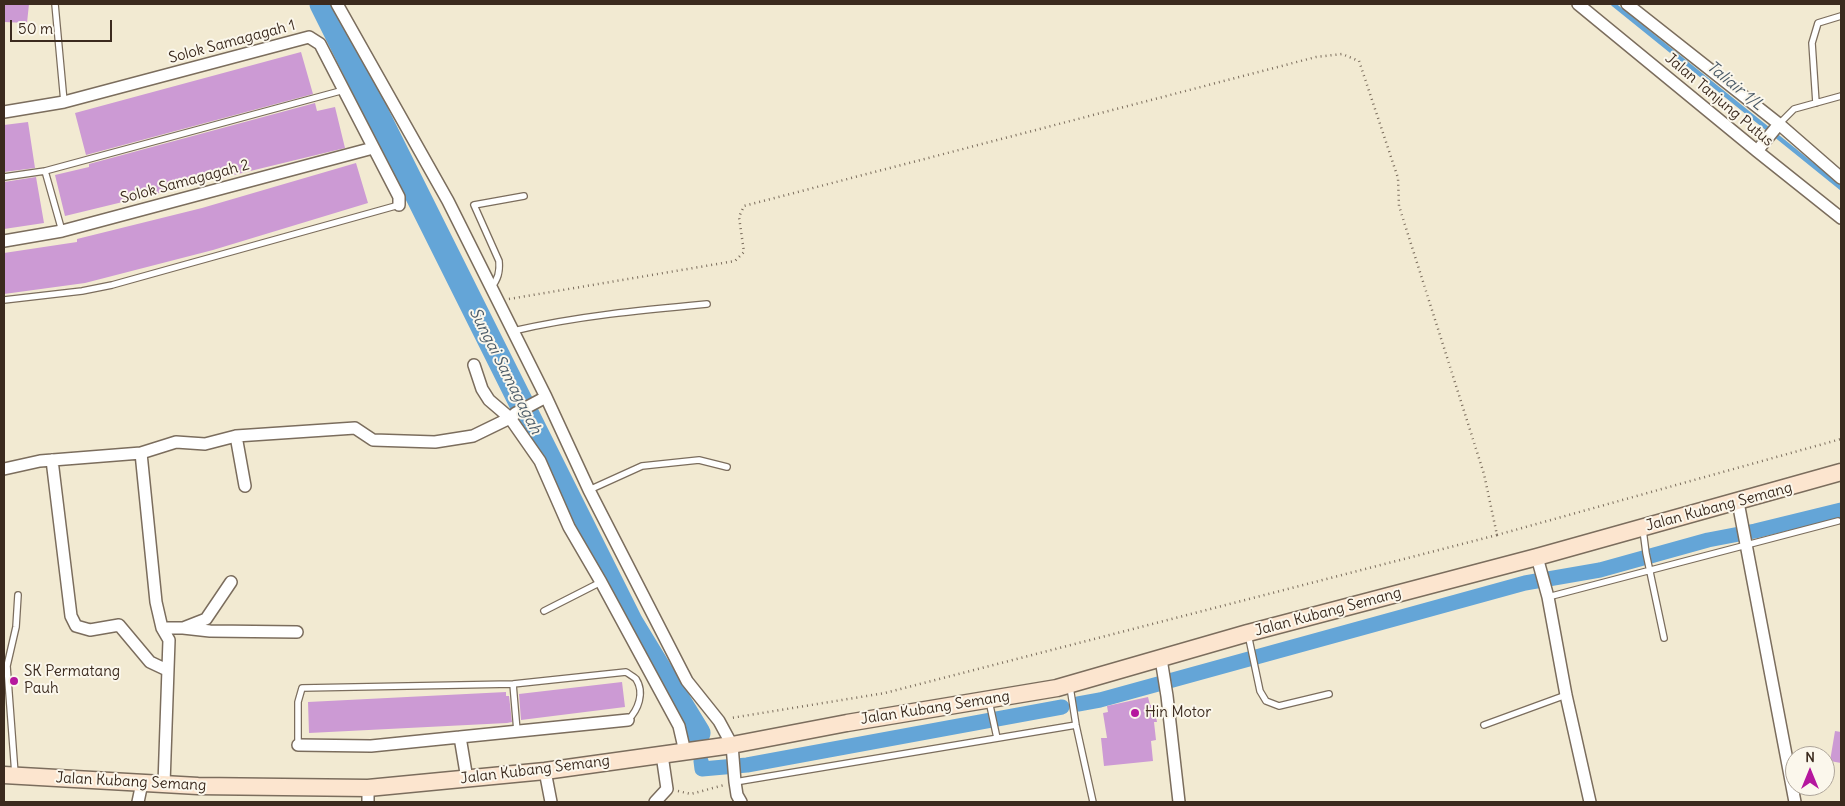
<!DOCTYPE html>
<style>
body{margin:0}
#map{position:relative;width:1845px;height:806px;overflow:hidden;background:#f2ead2;font-family:Delius,sans-serif}
canvas{display:block}
.frame{position:absolute;inset:0;border:5px solid #3b2a1e;pointer-events:none}
.north{position:absolute;left:1785px;top:746px;width:50px;height:50px;box-sizing:border-box;background:#fbf7ec;border:1px solid #aea59a;border-radius:50%;rotate:0deg;font-size:14px;font-weight:700;line-height:20px;text-align:center;color:#3b2a1e}
.north::after{content:'';display:block;margin:auto;width:18px;height:22px;background:#b5179e;clip-path:polygon(50% 0,100% 100%,50% 72%,0 100%)}
.scale{position:absolute;left:10px;top:20px;width:102px;height:22px;box-sizing:border-box;border:2px solid #3b2a1e;border-top:0;padding-left:6px;font-size:15px;line-height:18px;white-space:nowrap;color:#3b2a1e;-webkit-text-stroke:4px #fbf7ec;paint-order:stroke}
</style>
<div id="map">
<canvas width="1845" height="806"></canvas>
<div class="frame"></div>
<div class="north">N</div>
<div class="scale">50 m</div>
</div>
<script>
const g = document.querySelector('canvas').getContext('2d');
g.lineJoin = 'round';
function strokePath(path, color, width, dash) { g.strokeStyle = color; g.lineWidth = width; g.lineCap = dash ? 'butt' : 'round'; g.setLineDash(dash || []); g.stroke(path); }
function paint(path, color) { g.fillStyle = color; g.fill(path, 'evenodd'); }
function drawText(font, color, halo, rows, align = 'center') {
  g.font = font + ' Delius,sans-serif'; g.lineWidth = 4; g.setLineDash([]); g.textBaseline = 'middle'; g.strokeStyle = halo; g.fillStyle = color; for (const [text, x, y, turn = 0] of rows) {
    g.save(); g.translate(x, y); g.rotate((+turn || 0) * Math.PI / 180); g.textAlign = isNaN(turn) ? turn : align; if (halo) g.strokeText(text, 0, 0); g.fillText(text, 0, 0); g.restore();
  }
}
const stream = new Path2D(`
 M1613,4L1841,188`);
const canal = new Path2D(`
 M1078,704L1100,700L1525,583L1600,570L1708,540L1755,531L1841,510
 M701,761L702,769L747,765L1062,707`);
const river = new Path2D(`
 M322,4L631,623L698,733`);
const building = new Path2D(`
 M4,4H29L27,23L4,22Z
 M301,52L313,94L86,155L75,113Z
 M315,103L317,111L335,107L345,148L65,216L55,175L89,167V164Z
 M28,122L35,168L4,172V125Z
 M356,163L368,203L213,250L85,283L4,294V253L77,242V239L202,208Z
 M36,177L44,223L4,229V182Z
 M622,682L625,707L521,720L519,694Z
 M506,692V696H509L512,722L507,723L309,733L308,702Z
 M1148,697L1150,705L1154,704L1157,722H1154L1156,740L1151,741L1153,761L1104,766L1101,738H1107L1103,713L1108,712L1107,706Z
 M1835,731L1841,732V763L1830,761Z`);
const path = new Path2D(`
 M509,299L735,261L744,252L739,217L744,206L813,188L1316,57L1342,54L1359,61L1398,178L1399,206L1484,474L1497,535L885,693L731,718
 M1497,535L1841,439
 M678,791L691,794L724,785`);
const service = new Path2D(`
 M55,4L64,102
 M1816,103L1812,43L1818,23L1841,16
 M1779,124L1794,109L1841,96
 M45,171L62,231
 M4,177L45,171L344,90
 M491,288C498,279 500,272 499,261L474,205L524,196
 M4,300L82,291L112,285L399,205
 M513,331C577,316 642,310 707,304
 M589,490L642,466L699,460L727,467
 M1643,530L1646,553L1664,638
 M1548,597L1838,521
 M544,611L601,582
 M1248,634L1260,691L1266,701L1279,706L1329,694
 M513,684L517,731
 M1070,687L1076,725L1093,802
 M989,701L997,738
 M1484,725L1566,695
 M298,745V702L302,688L513,684L626,672C629,674 634,677 636,679C645,693 638,710 628,720
 M15,774L7,666L16,627L18,595
 M735,782L1076,725`);
const minor = new Path2D(`
 M337,4L448,201L546,397L589,490L687,681L719,721L732,745L735,782L737,795L741,802
 M1578,4L1757,151L1841,218
 M1627,4L1779,124L1841,178
 M4,112L64,102L309,37L320,44L399,197V205
 M1757,151L1779,124
 M4,241L62,231L373,148
 M474,365L482,389L489,400L510,418L540,461L569,527L601,582L679,726L685,752
 M236,436L245,486
 M141,453L156,602L162,628L169,640L164,784
 M52,460L71,616L76,626L90,630L119,625L150,662L167,670
 M4,469L40,461L141,453L176,442L205,444L236,436L355,428L373,440L435,442L473,436L510,418L516,413L546,397
 M1738,502L1795,802
 M1537,557L1548,597L1566,695L1590,802
 M162,628H183L206,619L231,582
 M183,628L210,631L297,632
 M1161,659L1167,696L1179,802
 M460,737L467,779
 M298,745L371,746L628,720
 M545,771L551,802
 M368,788V802
 M138,802L142,783
 M655,802L667,789L662,755`);
const secondary = new Path2D(`
 M4,775L198,786L368,788L545,771L732,745L847,723L1057,688L1248,633L1537,557L1841,472`);
const markers = [
 [14,681,5,"#b5179e"],
 [1135,713,5,"#b5179e"]
];
const streetNames = [
 ["Solok Samagagah 1",232,42,-15],
 ["Jalan Tanjung Putus",1719,100,40],
 ["Solok Samagagah 2",185,182,-15],
 ["Jalan Kubang Semang",1719,507,-15],
 ["Jalan Kubang Semang",1328,612,-15],
 ["Jalan Kubang Semang",935,708,-9],
 ["Jalan Kubang Semang",535,770,-7],
 ["Jalan Kubang Semang",131,782,3]
];
const poiNames = [
 ["SK Permatang",24,672],
 ["Pauh",24,689],
 ["Hin Motor",1145,713]
];
const waterNames = [
 ["Taliair 1/L",1735,86,39],
 ["Sungai Samagagah",505,371,63]
];
strokePath(stream, '#64a5d7', 4.5);
strokePath(canal, '#64a5d7', 15);
strokePath(river, '#64a5d7', 25);
paint(building, '#cc9ad4');
strokePath(service, '#7b6d5d', 8);
strokePath(minor, '#7b6d5d', 14);
strokePath(secondary, '#7b6d5d', 19);
strokePath(path, '#7b6d5d', 2.5, [1, 4]);
strokePath(service, '#fff', 5.5);
strokePath(minor, '#fff', 11);
strokePath(secondary, '#fce5cf', 16);
for (const [x, y, r, color] of markers) { const dot = new Path2D(); dot.arc(x, y, r, 0, 2 * Math.PI); g.fillStyle = color; g.fill(dot); strokePath(dot, '#fbf7ec', 2); }
drawText('15px', '#3b2a1e', '#fbf7ec', streetNames);
drawText('15px', '#3b2a1e', '#fbf7ec', poiNames, 'left');
drawText('italic 16px', '#4b5b68', '#fbf7ec', waterNames);
</script>
